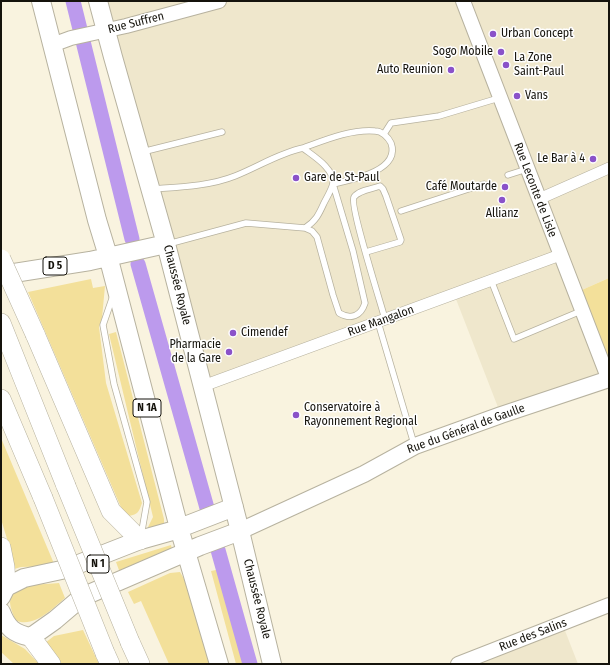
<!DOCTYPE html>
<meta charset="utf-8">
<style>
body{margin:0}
#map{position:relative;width:610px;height:665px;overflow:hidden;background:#f9f3df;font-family:"Fira Sans Condensed",sans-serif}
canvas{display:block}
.frame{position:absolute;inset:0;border:2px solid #15130c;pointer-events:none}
</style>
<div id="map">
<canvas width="610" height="665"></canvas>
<div class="frame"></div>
</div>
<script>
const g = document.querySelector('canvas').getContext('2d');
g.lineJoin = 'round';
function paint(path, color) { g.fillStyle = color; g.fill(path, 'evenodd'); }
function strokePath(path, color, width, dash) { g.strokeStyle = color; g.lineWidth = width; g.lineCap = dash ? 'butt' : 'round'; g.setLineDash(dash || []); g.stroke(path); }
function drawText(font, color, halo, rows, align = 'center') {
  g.font = font + ' "Fira Sans Condensed",sans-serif'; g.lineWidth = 3; g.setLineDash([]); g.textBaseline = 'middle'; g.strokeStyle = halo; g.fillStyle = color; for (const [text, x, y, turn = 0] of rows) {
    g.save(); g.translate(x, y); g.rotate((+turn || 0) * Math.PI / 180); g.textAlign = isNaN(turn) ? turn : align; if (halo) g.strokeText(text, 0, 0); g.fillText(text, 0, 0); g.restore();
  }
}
const built = new Path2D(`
 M98,1H609V278L575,293L609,379L501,415L454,294L203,386Z
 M562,623L578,664H460Z`);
const green = new Path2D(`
 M609,278V379L575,293Z
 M91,279L93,288L105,286L102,318L99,327L106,383L142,503C139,512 138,514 129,516L123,512L28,292Z
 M116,332L164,519V526L150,530L148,527L153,517L109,334Z
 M1,438L55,566L21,567L11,570V552L1,519Z
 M171,545L172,549L120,573L116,562Z
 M221,569L247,664H236L211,571Z
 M180,572L195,598L214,664H169L141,601L134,604L128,592L170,573Z
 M59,583L65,598C52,609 33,629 15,620C14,615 10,608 10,602C11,582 45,585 59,583Z
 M83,630L99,664H61L59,659L45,643L54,636Z
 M1,635L25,649L39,664H14L1,652Z`);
const canal = new Path2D(`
 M73,1L132,239
 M138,264L207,508
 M218,550L250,664`);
const service = new Path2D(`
 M384,134L391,123L439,116L499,98
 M303,148C325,140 351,129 375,131C382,131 388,137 391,143C401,171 351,180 333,184L353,251L365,303C361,316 351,320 339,313L333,295L317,237L312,231L305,228
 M142,152L222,132
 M508,175L527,169
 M153,189C180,187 210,186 235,176C258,167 279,153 303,148C313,156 334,168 333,183C332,189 327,197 324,203C319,214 316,221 305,228L246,223L168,244
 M401,211L484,184
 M366,252L400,242L401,240L386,196L383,189L380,186C372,189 359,190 354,197C349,204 381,304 385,319
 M491,280L514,339L581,311
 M113,296L103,325L114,384L147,502L141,536
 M378,322L414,444`);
const minor = new Path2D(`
 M539,199L609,168
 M203,386L560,255`);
const tertiary = new Path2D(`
 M463,1L609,380
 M52,45L71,38L126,26L219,1
 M458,664L609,605`);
const secondary = new Path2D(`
 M240,531L364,474L415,446L501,415L609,379`);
const primary = new Path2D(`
 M41,1L97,220L108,256L179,528L219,664
 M98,1L113,57L166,244L240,531L272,664
 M1,275L90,261L166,244
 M1,597L6,587L24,578L66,569L140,540L172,531L234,507
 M1,612C7,628 14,634 31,637L55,620L82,597L200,546L240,531`);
const trunk = new Path2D(`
 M1,323L66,486
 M35,334L111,511L140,540
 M1,399L43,498
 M1,547L5,567L6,587
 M31,637L51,664
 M130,642L140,664
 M105,653L110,664`);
const trunkBridge = new Path2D(`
 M1,259L35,334
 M66,486L130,642
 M43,498L105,653`);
const markers = [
 [493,34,4,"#8a52c9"],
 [501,52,4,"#8a52c9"],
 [506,65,4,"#8a52c9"],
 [451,70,4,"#8a52c9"],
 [517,96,4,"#8a52c9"],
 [593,159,4,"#8a52c9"],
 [296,178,4,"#8a52c9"],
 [505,187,4,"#8a52c9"],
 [502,200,4,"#8a52c9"],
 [233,333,4,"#8a52c9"],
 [229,352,4,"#8a52c9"],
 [296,415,4,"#8a52c9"]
];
const shields = [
 [55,266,24],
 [147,408,28],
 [98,564,22]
];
const shieldNames = [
 ["D 5",55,266],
 ["N 1A",147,408],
 ["N 1",98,564]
];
const streetNames = [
 ["Rue Suffren",136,23,-14],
 ["Rue Leconte de Lisle",535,190,69],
 ["Chaussée Royale",177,285,76],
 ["Rue Mangalon",381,321,-20],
 ["Rue du Général de Gaulle",466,429,-20],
 ["Chaussée Royale",257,599,76],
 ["Rue des Salins",533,635,-21]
];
const poiNames = [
 ["Urban Concept",501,34],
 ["Sogo Mobile",493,52,"right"],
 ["La Zone",514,58],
 ["Saint-Paul",514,72],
 ["Auto Reunion",443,70,"right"],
 ["Vans",525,96],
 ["Le Bar à 4",585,159,"right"],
 ["Gare de St-Paul",304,178],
 ["Café Moutarde",497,187,"right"],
 ["Allianz",502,214,"center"],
 ["Cimendef",241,333],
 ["Pharmacie",221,345,"right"],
 ["de la Gare",221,359,"right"],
 ["Conservatoire à",304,408],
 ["Rayonnement Regional",304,422]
];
paint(built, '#efe7cc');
paint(green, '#f3e09a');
strokePath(canal, '#bc9aed', 15);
strokePath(service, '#b7b29f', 7);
strokePath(minor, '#b7b29f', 12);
strokePath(tertiary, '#b7b29f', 16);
strokePath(secondary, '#b7b29f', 18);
strokePath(primary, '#b7b29f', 20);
strokePath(trunk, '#b7b29f', 20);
strokePath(service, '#fff', 5.5);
strokePath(minor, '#fff', 11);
strokePath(tertiary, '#fff', 14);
strokePath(secondary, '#fff', 16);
strokePath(primary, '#fff', 18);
strokePath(trunk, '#fff', 19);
strokePath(trunkBridge, '#b7b29f', 20, []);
strokePath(trunkBridge, '#fff', 19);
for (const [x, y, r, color] of markers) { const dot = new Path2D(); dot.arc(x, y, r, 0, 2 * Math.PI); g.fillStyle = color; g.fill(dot); strokePath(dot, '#fff', 1.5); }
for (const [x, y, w] of shields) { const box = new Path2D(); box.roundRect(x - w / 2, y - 9, w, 18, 3); g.fillStyle = '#fff'; g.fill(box); strokePath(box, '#15130c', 1); }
drawText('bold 11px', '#15130c', null, shieldNames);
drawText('12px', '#15130c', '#fff', streetNames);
drawText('12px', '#15130c', '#fff', poiNames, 'left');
</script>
